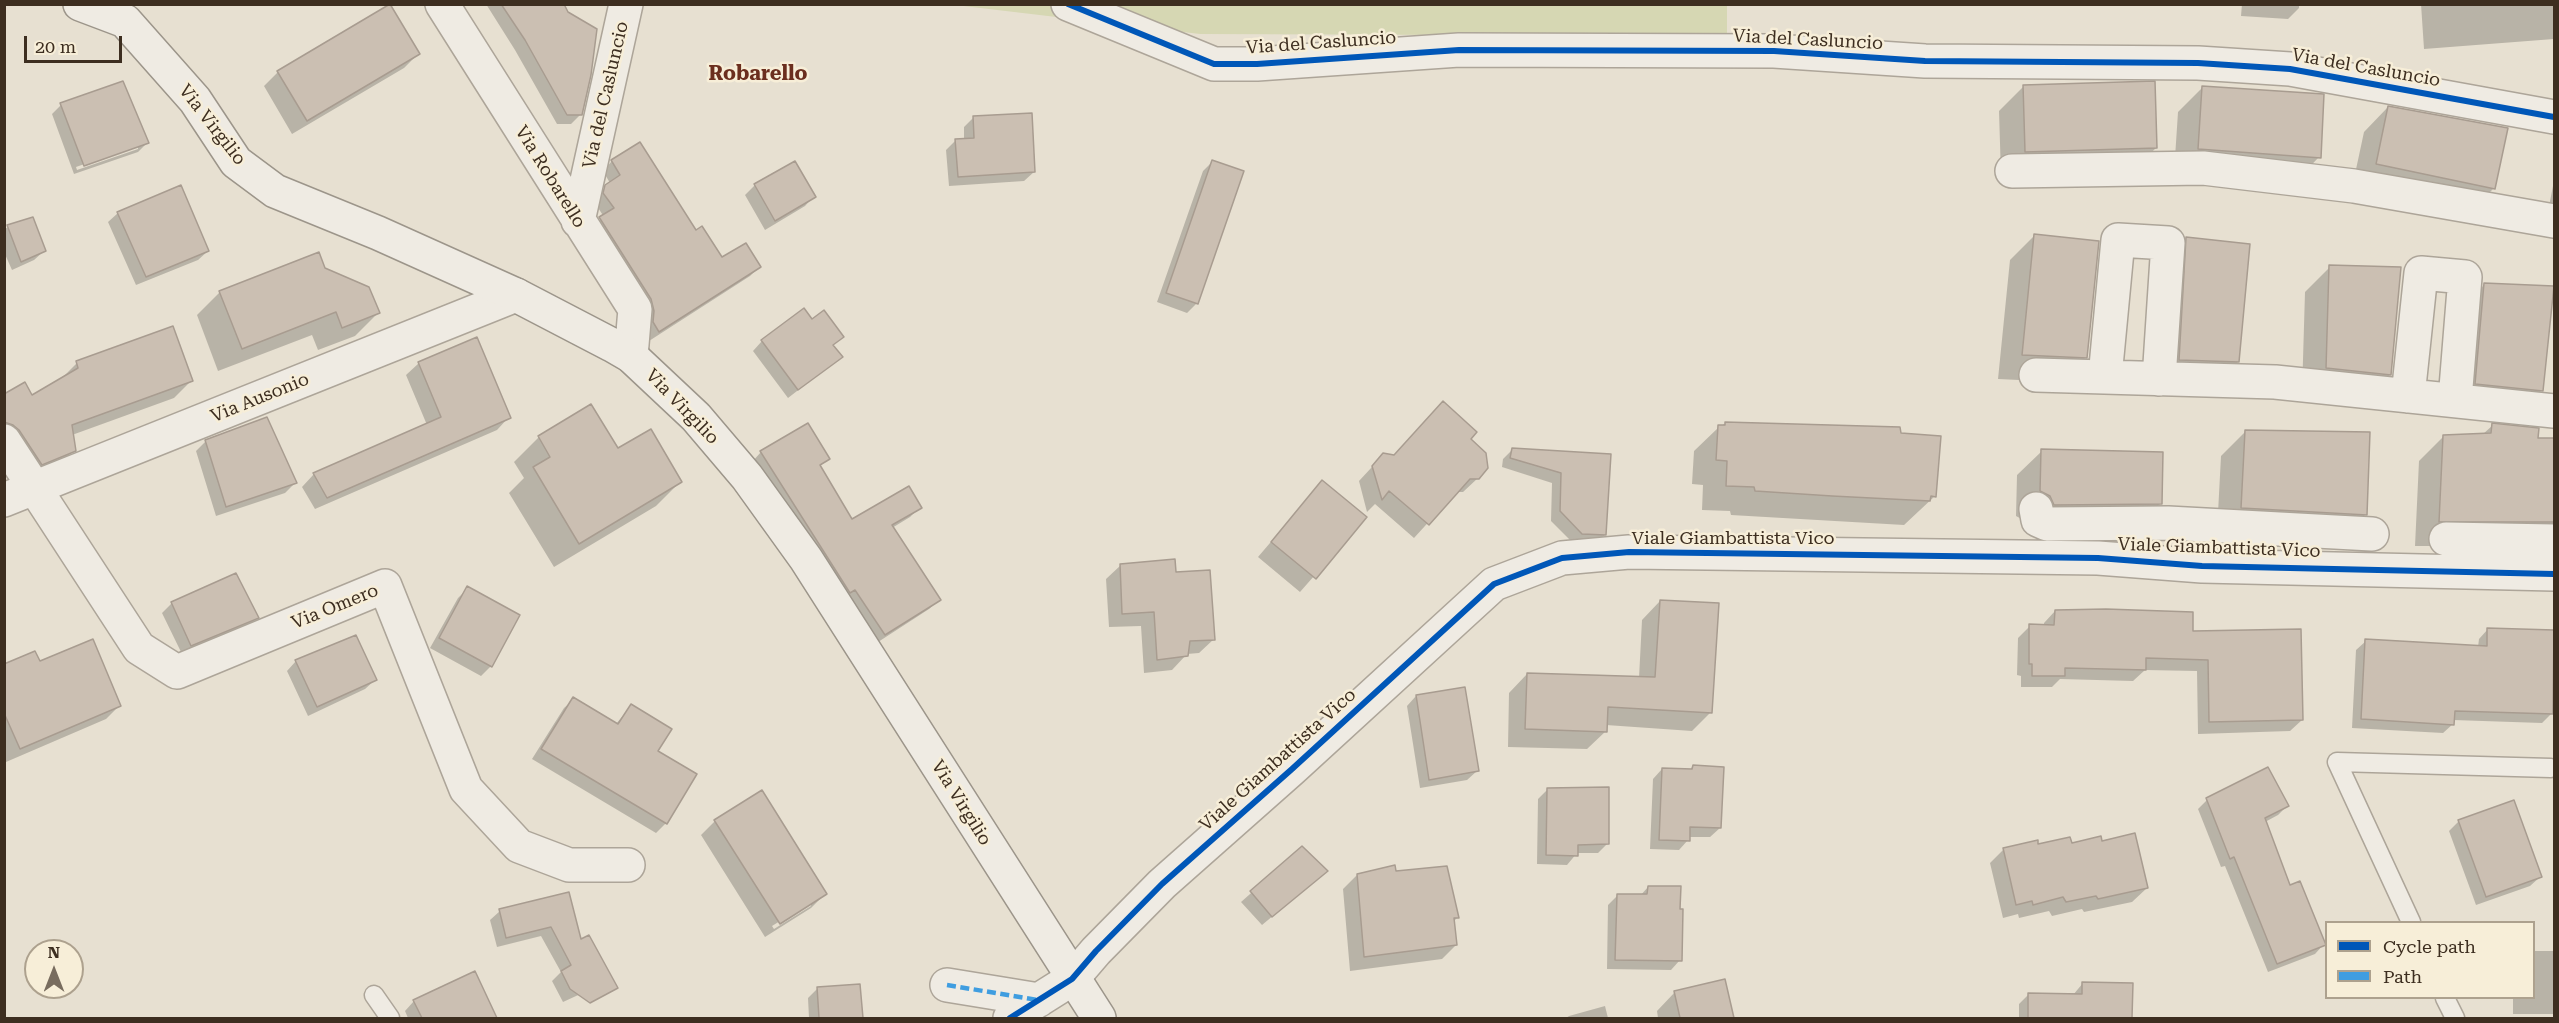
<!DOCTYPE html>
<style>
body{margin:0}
#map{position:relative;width:2559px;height:1023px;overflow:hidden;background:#e7e0d1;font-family:"Roboto Serif",serif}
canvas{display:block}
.frame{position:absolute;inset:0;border:6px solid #3d2e20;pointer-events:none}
.legend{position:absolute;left:2325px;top:921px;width:210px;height:78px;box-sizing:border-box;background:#f7eed8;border:2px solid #ada18e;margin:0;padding:8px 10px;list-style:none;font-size:18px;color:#3d2e20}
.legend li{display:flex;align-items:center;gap:12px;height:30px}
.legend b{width:30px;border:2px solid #ada18e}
.north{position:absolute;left:24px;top:939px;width:60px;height:60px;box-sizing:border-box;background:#f7eed8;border:2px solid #ada18e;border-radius:50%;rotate:0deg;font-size:16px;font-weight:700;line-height:24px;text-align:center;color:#3d2e20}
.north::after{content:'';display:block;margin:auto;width:21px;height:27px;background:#786c5e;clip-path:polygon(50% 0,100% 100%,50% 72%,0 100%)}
.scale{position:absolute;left:24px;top:36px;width:98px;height:27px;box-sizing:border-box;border:3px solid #3d2e20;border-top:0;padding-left:8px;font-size:18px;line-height:21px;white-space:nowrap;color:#3d2e20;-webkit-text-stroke:4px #f7eed8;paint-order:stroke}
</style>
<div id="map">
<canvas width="2559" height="1023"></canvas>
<div class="frame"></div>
<ul class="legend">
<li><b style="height:8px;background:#0057b8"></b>Cycle path</li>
<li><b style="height:8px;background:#3f9de0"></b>Path</li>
</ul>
<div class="north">N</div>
<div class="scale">20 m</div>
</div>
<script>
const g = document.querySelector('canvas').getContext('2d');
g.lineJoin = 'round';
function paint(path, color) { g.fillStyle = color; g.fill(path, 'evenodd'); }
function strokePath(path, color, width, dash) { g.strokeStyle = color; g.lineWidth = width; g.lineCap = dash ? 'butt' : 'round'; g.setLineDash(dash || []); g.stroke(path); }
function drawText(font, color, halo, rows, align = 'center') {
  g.font = font + ' "Roboto Serif",serif'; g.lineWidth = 5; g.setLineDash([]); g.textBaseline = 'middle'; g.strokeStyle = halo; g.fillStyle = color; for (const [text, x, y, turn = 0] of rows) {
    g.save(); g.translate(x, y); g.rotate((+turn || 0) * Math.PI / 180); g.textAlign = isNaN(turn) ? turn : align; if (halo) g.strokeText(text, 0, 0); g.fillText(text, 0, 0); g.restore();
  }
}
const green = new Path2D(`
 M1727,4V36L1200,34L955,5Z`);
const shadow = new Path2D(`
 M486,4H562L581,114L571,124H557L515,50Z
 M2242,4H2299V8L2288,19L2241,16Z
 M2421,4H2554V39L2424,49Z
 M418,54L404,68L292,134L264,86L278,72Z
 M2024,86L2156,148L2131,172L2001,176L1999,111Z
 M2203,87L2319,157L2295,182L2174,173L2178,112Z
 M61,105L147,143L138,152L74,174L52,114ZM138,145V149L77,170L76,167Z
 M2388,107L2494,188L2469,213L2352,188L2364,132Z
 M973,118L1034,172L1024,181L949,186L946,150L956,140H964V127Z
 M612,161L695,232L722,259L759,267L750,276L649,341L591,228L604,217L595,203L596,196L610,183L603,171Z
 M1212,162L1197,303L1187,313L1157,302L1203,171Z
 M2554,181V223L2546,221Z
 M755,185L814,196L805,206L765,230L745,195Z
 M118,213L208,251L198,260L136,285L108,222Z
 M32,219L44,251L34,260L12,270L4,252V229Z
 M2034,236L2086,357L2061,382L1998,379L2010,260Z
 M2186,239L2238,362L2213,386L2155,384L2162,264Z
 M2330,267L2390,375L2365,399L2302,393L2305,292Z
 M324,269L378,313L355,336L318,350L312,335L218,371L197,315L220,292Z
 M2485,284L2542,390L2527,405L2462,398L2471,298Z
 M812,321L842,336L832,346L841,357L788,398L753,351L762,341Z
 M77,363L192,380L174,398L72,435L74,450L56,468L24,482L4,452V396L31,397L59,381Z
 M419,363L509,417L497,430L315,509L302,487L314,474L427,425L406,375Z
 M1726,423L1900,435L1935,496L1904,525L1731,515L1730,511L1702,510L1703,485L1692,484L1694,451L1719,427Z
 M2493,425L2537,439H2554V532L2529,546H2415L2419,461L2444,436L2482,435Z
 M2245,432L2366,514L2341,539L2217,532L2221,456Z
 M539,437L618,451L680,482L656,506L554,567L509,493L524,478L514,462Z
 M1469,439L1478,478L1463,492H1456L1414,538L1375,504L1367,512L1359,481L1384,454L1393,456Z
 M206,441L295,483L285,493L216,516L196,451Z
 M1513,449L1610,456L1605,535L1595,544L1572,542L1551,521L1552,483L1502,467L1503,459Z
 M2042,451L2160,504L2135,528L2025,521L2016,516L2017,475Z
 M761,452L828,458L819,467L852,521L920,507L910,517L892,528L939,600L929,609L875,644L752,462Z
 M1322,482L1365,518L1300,592L1258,557Z
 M1121,565L1175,574L1214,639L1199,653L1187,654L1172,670L1144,673L1141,626L1109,627L1106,579Z
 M235,575L257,618L248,627L182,654L162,613L171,604Z
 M468,588L491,666L481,676L430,648L458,598Z
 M1660,601L1710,713L1692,731L1606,725V731L1587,749L1508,747L1509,693L1527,674L1639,678L1642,620Z
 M2055,611L2191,633L2302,720L2290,731L2198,734L2197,671L2145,670L2133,681L2060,679L2052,687H2021V676L2017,675L2018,638L2030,626H2044V623Z
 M2488,629L2551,714L2542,723L2453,720V724L2443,733L2352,728L2356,650L2366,641L2478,647L2479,639Z
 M296,661L375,680L365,689L308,716L287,671Z
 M39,663L119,706L106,719L6,762L4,666Z
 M1416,696L1477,771L1467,780L1420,788L1407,706Z
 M574,699L616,724L631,706L656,751L695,774L666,823L656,833L532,759L564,708Z
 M1693,766L1720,828L1710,837H1689L1688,840L1679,850L1650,849L1653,779L1662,769L1689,771Z
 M1548,789L1608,843L1598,853H1577L1567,865L1537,864L1538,799Z
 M2207,800L2287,806L2278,815L2265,822L2289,887L2324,944L2315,954L2268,972L2225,866L2221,867L2198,809Z
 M715,821L825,894L811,908L765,937L701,835ZM811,902V906L774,929L772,926Z
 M2459,821L2540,877L2530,886L2476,905L2449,831Z
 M2101,843L2147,888L2132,902L2084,912L2082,909L2052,916L2049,911L2019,918L2018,914L2003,918L1990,863L2004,849Z
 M1302,848L1316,880L1262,925L1241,902Z
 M1394,873L1457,918L1453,922L1456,945L1442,959L1350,971L1343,889L1357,875Z
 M1648,887L1680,960L1671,970L1607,969L1608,905L1618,895L1640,896Z
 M568,894L580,942L600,985L563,1002L552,981L561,972L541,936L497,947L490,920L500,911Z
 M2534,951H2554V1014H2513V998H2491H2534Z
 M474,973L495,1018H408L405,1011L414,1001Z
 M1723,981L1732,1018H1658L1657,1011L1675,992Z
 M2083,983L2131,984V1018H2019V1004L2029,994L2073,995Z
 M859,986L861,1018H809L808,998L817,989Z
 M1605,1006L1608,1018H1566L1569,1016Z`);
const building = new Path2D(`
 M390,4L420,54L307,121L277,71Z
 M501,4H564L568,12L597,29L591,75L582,115H567L525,40Z
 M123,81L149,143L84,166L60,103Z
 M2155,81L2157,148L2025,152L2023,85Z
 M2202,86L2324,94L2321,158L2198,149Z
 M2388,106L2508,128L2495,189L2376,164Z
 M1032,113L1035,172L958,177L955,139L974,138L973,116Z
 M640,142L696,230L702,226L722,257L746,243L761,267L659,332L653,322L654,311L651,299L599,217L614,208L603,193L605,185L620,175L611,160Z
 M1212,160L1244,171L1198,304L1166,293Z
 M795,161L816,197L775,221L754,184Z
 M181,185L209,251L146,277L117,212Z
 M33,217L46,251L21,262L7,225Z
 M2034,234L2099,241L2087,358L2022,355Z
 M2186,237L2250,244L2239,362L2179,360Z
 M319,252L325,268L369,287L380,313L342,328L336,312L242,349L219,291Z
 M2329,265L2401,267L2391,375L2326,368Z
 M2484,283L2554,286L2543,391L2475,384Z
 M804,308L812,319L824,310L844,337L833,345L843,357L798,390L761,340Z
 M173,326L193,381L72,425L76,451L42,465L19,430L13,425L4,422V394L25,382L32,395L78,368L76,361Z
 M477,337L511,418L327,498L313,473L441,417L418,362Z
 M1443,401L1477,432L1471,439L1486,453L1488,468L1479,479H1470L1429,525L1389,491L1382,500L1372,466L1383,453L1394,455Z
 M591,404L618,448L651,429L682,482L579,544L533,467L550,457L538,436Z
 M267,417L297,483L226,507L205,440Z
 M1725,422L1900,427L1901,433L1941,436L1936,497L1931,496L1930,501L1832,496L1755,491L1754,487L1726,486L1727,461L1716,460L1718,425H1725Z
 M808,423L830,459L820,465L852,519L909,486L922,508L892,525L941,600L885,635L855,590L850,593L760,451Z
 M2492,423L2539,428L2538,438H2554V522H2439L2443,435L2491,433Z
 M2245,430L2370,432L2367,515L2241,508Z
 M1512,448L1611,454L1606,535L1582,534L1560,511L1561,473L1510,458Z
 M2041,449L2163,452L2162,504L2054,505L2050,496L2040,491Z
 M1322,480L1367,517L1316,579L1271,542Z
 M1175,559L1176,572L1210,570L1215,640L1190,641L1188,656L1157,660L1154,612L1122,614L1120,564Z
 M236,573L259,618L191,646L171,602Z
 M467,586L520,615L492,667L439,638Z
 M1660,600L1719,603L1712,713L1608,707L1607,732L1525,729L1527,673L1655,677Z
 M2106,609L2193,612V631L2301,629L2303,720L2209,722L2208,660L2146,658V670L2065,668V676H2032V664H2029V624L2054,625L2055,610Z
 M2487,628L2554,630L2553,714L2455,711L2454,725L2361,719L2365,639L2487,646Z
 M356,635L377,680L317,707L295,660Z
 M93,639L121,706L20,749L4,713V664L35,651L40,661Z
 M1465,687L1479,771L1429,780L1416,695Z
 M573,697L618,724L631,704L672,729L658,751L697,774L667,824L541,749Z
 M1693,765L1724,767L1721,828L1690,827V841L1659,840L1662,768L1692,769Z
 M2268,767L2289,806L2265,818L2290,885L2300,881L2326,945L2277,964L2234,857L2230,859L2206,798Z
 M1609,787V844L1578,845V856L1546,855L1547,788Z
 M762,790L827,894L780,924L714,820Z
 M2514,800L2542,877L2486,897L2458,820Z
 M2135,833L2148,888L2098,899L2096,896L2066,902L2063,897L2033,905L2032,901L2016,905L2003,848L2038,840V844L2070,837L2072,843L2101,836L2102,841Z
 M1302,846L1328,871L1272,917L1250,891Z
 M1395,865L1396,871L1447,866L1459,918H1454L1457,945L1364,957L1357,874Z
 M1648,886H1681L1680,909H1683L1682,961L1615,960L1617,894H1647Z
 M569,892L581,939L589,935L618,988L590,1003L570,989L561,971L571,965L551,927L506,938L499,909Z
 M475,971L497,1018H422L413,1000Z
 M1725,979L1734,1018H1680L1674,991Z
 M2082,982L2133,983L2132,1018H2028V993L2082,994Z
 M860,984L863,1018H819L817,987Z`);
const service = new Path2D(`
 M2411,922L2337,762L2551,768
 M374,995L390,1018
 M2445,998L2455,1018`);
const minor = new Path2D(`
 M442,4L635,309L631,356
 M1068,4L1214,64H1257L1459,50L1774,51L1925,61L2198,63L2290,69L2554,117
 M2012,171L2203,168L2354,186L2554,221
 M578,221L626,4
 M2036,375L2275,382L2554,411
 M2105,377L2118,240L2168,243L2159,379
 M2408,396L2421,273L2465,277L2455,400
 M4,441L139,648L177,672L385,586L466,789L519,846L569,865H628
 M4,500L516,295
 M2036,509L2038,520L2047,524L2168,523L2372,534
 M2446,539L2554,541
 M947,985L1039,1000
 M1010,1018L1072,979L1096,951L1162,884L1292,769L1494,584L1562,558L1629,552L2098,558L2202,566L2554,574`);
const secondary = new Path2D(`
 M80,4L125,21L195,100L236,162L275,191L378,233L516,295L612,345L631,356L696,417L747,477L806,559L1099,1018`);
const quiet = new Path2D(`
 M947,985L1038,1000`);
const cycleway = new Path2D(`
 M1068,4L1214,64H1257L1459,50L1774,51L1925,61L2198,63L2290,69L2554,117
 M1010,1018L1072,979L1096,951L1162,884L1292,769L1494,584L1562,558L1629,552L2098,558L2202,566L2554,574`);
const streetNames = [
 ["Via del Casluncio",1808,40,3],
 ["Via del Casluncio",1321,43,-4],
 ["Via del Casluncio",2366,68,10],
 ["Via del Casluncio",606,95,-77],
 ["Via Virgilio",212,125,52],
 ["Via Robarello",550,177,58],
 ["Via Ausonio",260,398,-22],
 ["Via Virgilio",682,407,46],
 ["Viale Giambattista Vico",1733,539],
 ["Viale Giambattista Vico",2219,548,2],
 ["Via Omero",335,607,-22],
 ["Viale Giambattista Vico",1278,760,-42],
 ["Via Virgilio",961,803,58]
];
const neighbourhoodNames = [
 ["Robarello",758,74]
];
paint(green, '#d6d7b3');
paint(shadow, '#0003');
paint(building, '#cbbfb2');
strokePath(building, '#a89c90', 1.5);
strokePath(service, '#ada599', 21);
strokePath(minor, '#ada599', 36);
strokePath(secondary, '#9c958a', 36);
strokePath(service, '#efebe3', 18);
strokePath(minor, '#efebe3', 33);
strokePath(secondary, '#efebe3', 33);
strokePath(quiet, '#3f9de0', 4.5, [9, 4.5]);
strokePath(cycleway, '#0057b8', 6);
drawText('18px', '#3d2e20', '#f7eed8', streetNames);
drawText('bold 20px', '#6b2e1e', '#f7eed8', neighbourhoodNames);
</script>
